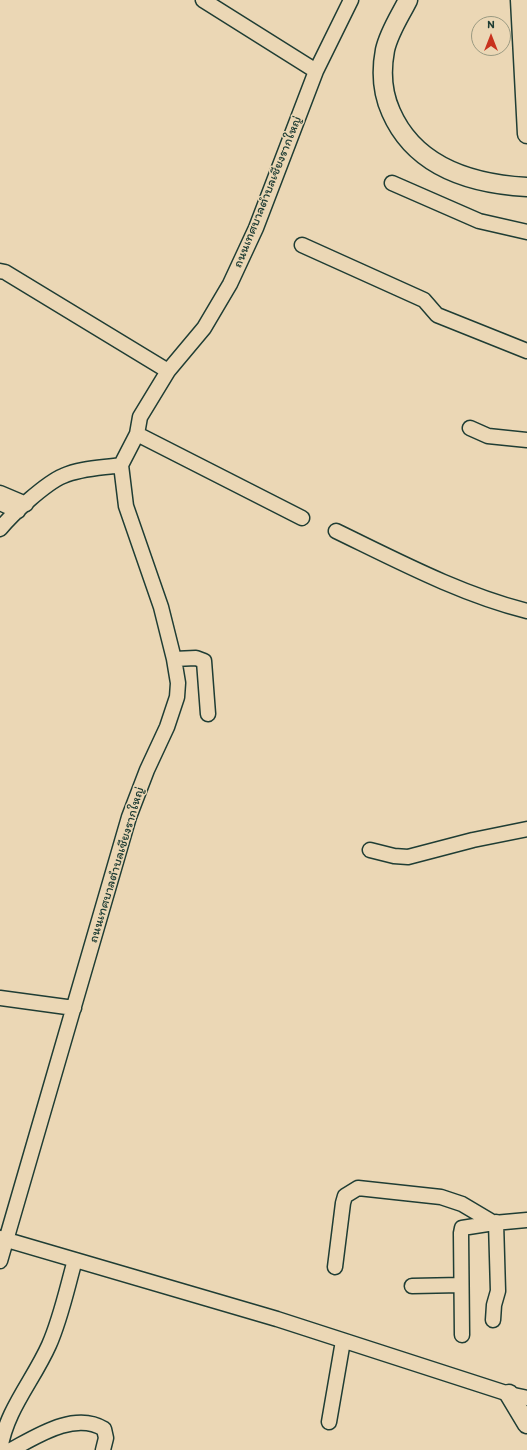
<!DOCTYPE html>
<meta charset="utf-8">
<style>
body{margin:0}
#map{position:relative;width:527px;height:1450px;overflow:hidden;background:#ebd7b5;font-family:Itim,sans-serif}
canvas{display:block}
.north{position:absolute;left:471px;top:16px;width:40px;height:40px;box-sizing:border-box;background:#ebd7b5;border:1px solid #999981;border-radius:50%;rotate:0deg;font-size:11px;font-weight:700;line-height:16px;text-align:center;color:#1f3d34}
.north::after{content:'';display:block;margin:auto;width:14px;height:18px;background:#c8321e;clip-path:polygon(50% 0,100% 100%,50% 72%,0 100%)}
</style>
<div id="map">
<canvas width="527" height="1450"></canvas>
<div class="north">N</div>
</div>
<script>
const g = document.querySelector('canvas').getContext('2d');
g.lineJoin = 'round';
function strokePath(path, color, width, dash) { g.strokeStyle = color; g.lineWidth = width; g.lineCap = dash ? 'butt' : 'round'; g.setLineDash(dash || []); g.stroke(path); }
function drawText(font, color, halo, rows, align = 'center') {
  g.font = font + ' Itim,"Playpen Sans Thai",sans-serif'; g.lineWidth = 3; g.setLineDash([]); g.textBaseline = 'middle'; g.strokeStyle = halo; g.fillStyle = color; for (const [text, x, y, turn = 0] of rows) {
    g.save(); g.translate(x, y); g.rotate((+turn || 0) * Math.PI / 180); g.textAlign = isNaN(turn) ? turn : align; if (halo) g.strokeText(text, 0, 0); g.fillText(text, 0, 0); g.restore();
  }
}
const minor = new Path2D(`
 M203,0L316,71
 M392,183L479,221L527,232
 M302,245L424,300L437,315L527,351
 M0,271L5,272L168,371
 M470,428L488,436L527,440
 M137,434L302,518
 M0,493L26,504
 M0,503L18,511
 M0,529C12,514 46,483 63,476C81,468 102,468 121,465
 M336,531C398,561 460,594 527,611
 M174,659L196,658L204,661L208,714
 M370,850L394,856L408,857L473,840L527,829
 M0,998L74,1008
 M0,1238L277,1319L509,1394L527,1398
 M0,1261L129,817L147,770L167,727L177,697L178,683L174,659L161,607L126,506L121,465L137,434L140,417L168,371L204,328L230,284L256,228L316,71L351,0
 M335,1267L343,1203L345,1196L358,1188L441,1197L462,1204L494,1223
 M412,1286L461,1285
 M493,1320L494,1305L498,1291L496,1222
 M462,1335L461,1233L462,1228L494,1223L527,1220
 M329,1422L343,1341
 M0,1450C6,1410 33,1381 49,1345C61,1318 67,1288 75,1260
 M11,1450C37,1436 75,1411 104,1429L106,1438L103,1450`);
const major = new Path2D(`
 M408,0C400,16 389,32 385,50C381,71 382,92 391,112C415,167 471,184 527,187
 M520,0L527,134
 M509,1394L527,1424`);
const streetNames = [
 ["ถนนเทศบาลตำบลเชียงรากใหญ่",268,192,-68],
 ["ถนนเทศบาลตำบลเชียงรากใหญ่",117,865,-73]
];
strokePath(minor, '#1f3d34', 17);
strokePath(major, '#1f3d34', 21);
strokePath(minor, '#ebd7b5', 14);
strokePath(major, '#ebd7b5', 18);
drawText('13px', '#1f3d34', '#ebd7b5', streetNames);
</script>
